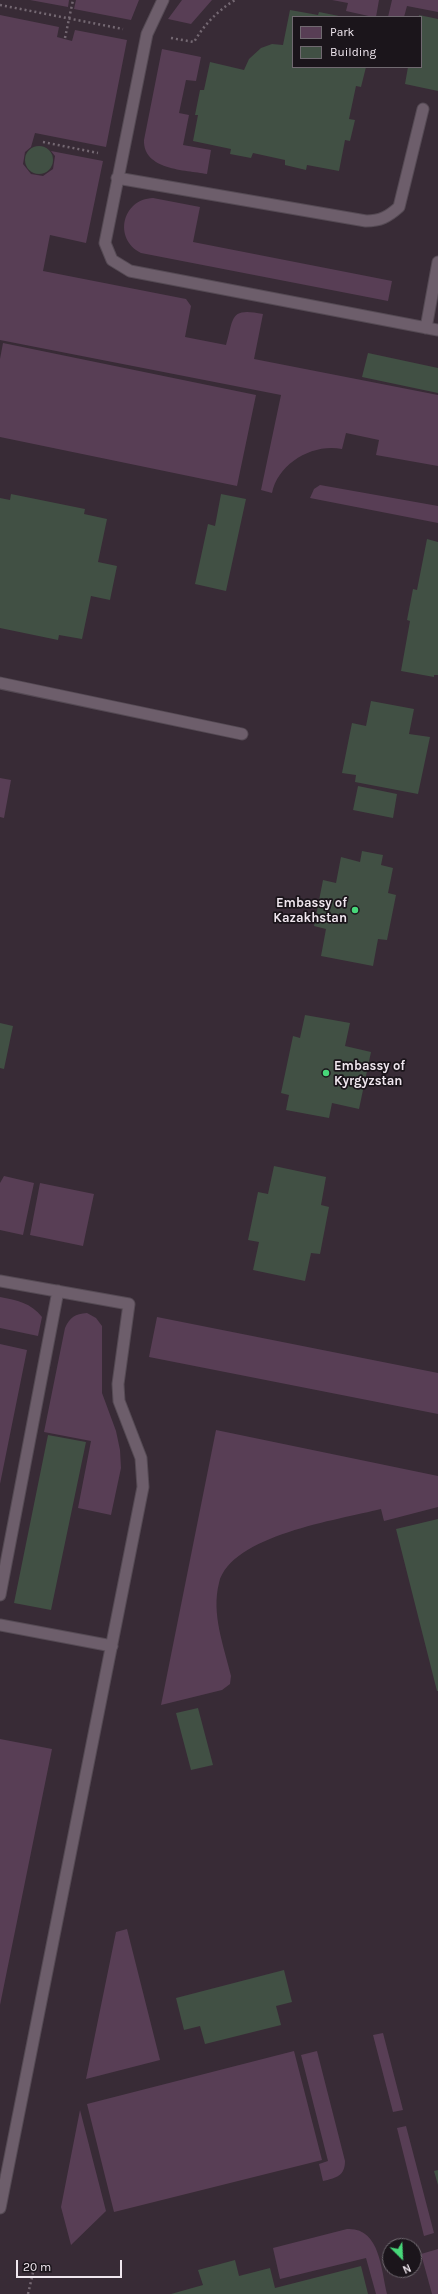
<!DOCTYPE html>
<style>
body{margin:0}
#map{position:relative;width:438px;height:2294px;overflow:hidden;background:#382b36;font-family:Karla,sans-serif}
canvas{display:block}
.legend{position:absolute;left:292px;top:16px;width:130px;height:52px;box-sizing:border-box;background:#1b151b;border:1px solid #706970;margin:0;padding:5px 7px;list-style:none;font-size:12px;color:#f0e7ef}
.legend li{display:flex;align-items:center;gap:8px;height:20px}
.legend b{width:20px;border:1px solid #706970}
.north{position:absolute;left:382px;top:2238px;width:40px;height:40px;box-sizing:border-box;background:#1b151b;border:1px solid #706970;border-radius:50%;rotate:156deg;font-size:11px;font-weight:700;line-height:16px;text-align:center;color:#f0e7ef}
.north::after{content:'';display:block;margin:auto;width:14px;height:18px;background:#47d779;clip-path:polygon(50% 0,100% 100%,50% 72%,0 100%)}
.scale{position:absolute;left:16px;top:2260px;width:106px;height:18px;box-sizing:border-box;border:2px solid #f0e7ef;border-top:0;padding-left:5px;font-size:12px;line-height:14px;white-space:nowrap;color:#f0e7ef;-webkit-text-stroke:3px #1b151b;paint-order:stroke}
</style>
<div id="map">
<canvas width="438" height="2294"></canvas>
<ul class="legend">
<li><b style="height:11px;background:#583e55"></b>Park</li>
<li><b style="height:11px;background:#415044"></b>Building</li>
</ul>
<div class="north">N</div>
<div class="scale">20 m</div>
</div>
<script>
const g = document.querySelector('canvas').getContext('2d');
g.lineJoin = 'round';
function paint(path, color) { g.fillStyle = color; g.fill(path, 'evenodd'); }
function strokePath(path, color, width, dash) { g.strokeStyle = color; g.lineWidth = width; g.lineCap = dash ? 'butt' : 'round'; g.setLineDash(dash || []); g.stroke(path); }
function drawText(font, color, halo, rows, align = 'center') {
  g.font = font + ' Karla,sans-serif'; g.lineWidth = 3.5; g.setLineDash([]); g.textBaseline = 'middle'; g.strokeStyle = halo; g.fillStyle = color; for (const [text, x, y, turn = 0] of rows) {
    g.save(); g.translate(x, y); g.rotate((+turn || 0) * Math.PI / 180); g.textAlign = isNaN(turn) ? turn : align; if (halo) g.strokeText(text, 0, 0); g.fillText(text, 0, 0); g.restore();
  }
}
const green = new Path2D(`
 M30,0H69L68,7Z
 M76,0H139L131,20L74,9Z
 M182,0H212L191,24L168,19Z
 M332,0H379L376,17H373L346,11L348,3Z
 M392,0H438V12L407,6L404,17H388Z
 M0,15L59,27L57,37L72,41L75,30L127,40L106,147L35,133L31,147L25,152L23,164L31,174L43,176L53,169L55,156L51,151L103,161L86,243L50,235L43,271L186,299L191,306L185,337L226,345C234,318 229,307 263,314L254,359L438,395V466L376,455L379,440L346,433L342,449C313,443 278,463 272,493L261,490L281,395L0,340Z
 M162,49L201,57L196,81L186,80L179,113L189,115L183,145L211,150L207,174C185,170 143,170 144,140Z
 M153,198L200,207L193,242L392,281L388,301L141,253C113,239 122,199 153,198Z
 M3,343L256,395L237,486L0,437V359Z
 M320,485L438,506V523L310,498L314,489Z
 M0,778L11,780L4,818L0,817Z
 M4,1176L34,1183L23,1235L0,1230V1183Z
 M40,1183L94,1194L83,1246L30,1235Z
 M0,1297C17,1300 31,1303 42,1317L38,1336L0,1328Z
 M87,1313L96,1318L102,1326V1393L116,1431L120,1450L121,1468L111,1515L78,1508L91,1441L44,1432L65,1328C70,1317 75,1314 87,1313Z
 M157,1317L438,1373V1414L149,1357Z
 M0,1344L27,1350L0,1484Z
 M216,1430L438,1476V1507L384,1521L381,1509C338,1520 231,1535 219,1583C211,1614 224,1646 231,1676L230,1684L222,1690L161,1705Z
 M0,1739L52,1749L0,2005Z
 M127,1929L160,2060L86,2079L116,1932Z
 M383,2033L403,2110L393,2112L373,2035Z
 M294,2051L322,2160L114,2212L87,2104Z
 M317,2051L345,2161C345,2176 336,2178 323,2181L319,2164L328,2161L301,2055Z
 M80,2110L106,2211L71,2245L61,2207Z
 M406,2126L434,2233L424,2236L397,2128Z
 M347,2229C380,2227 381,2269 387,2294H376L366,2258L280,2279L273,2248Z
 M438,2249V2294H432L421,2254Z`);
const building = new Path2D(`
 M290,10L318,15L319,12L339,16L293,17V67H366L361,87L356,86L349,119L355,120L350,141L345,140L339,171L307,165L306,170L285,165V160L253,153L251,158L230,154L231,149L193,141L198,115H195L200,90H204L210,62L244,70L249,59L261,48L272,44L283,45Z
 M419,15L438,19V91L405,84L408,67H421V17H419Z
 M25 160a14 14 0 1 1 28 0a14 14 0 1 1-28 0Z
 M368,353L438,368V393L362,377Z
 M11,494L85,509L84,514L107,519L98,562L117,566L110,600L91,596L82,639L59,635L58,640L0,628V498L10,500Z
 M221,494L246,499L226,591L195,584L208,524L215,526Z
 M427,539L438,542V675H434V677L401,671L410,621L407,620L413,589L417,590Z
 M371,701L414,709L409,734L430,737L418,794L355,782L356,775L342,773L352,723L366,726Z
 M358,786L397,794L393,818L353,810Z
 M362,851L383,855L381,865L393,868L388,893L396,895L387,940L378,939L373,966L321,956L326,929L314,926L323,880L336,883L341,857L360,862Z
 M305,1015L350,1023L345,1046L371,1052L359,1109L332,1103L329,1118L286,1110L289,1095L281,1093L293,1036L300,1038Z
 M0,1023L13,1026L4,1069L0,1068Z
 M274,1166L326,1177L321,1205L329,1207L320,1254L311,1253L305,1281L253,1270L259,1242L248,1240L258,1192L268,1194Z
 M48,1435L86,1442L51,1610L14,1603Z
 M438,1519V1691H437L396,1529Z
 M198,1708L213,1765L191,1770L176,1713Z
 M284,1970L292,2002L276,2006L281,2025L205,2044L200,2026L184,2030L176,1998Z
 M438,2170V2185L434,2171Z
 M235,2260L239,2276L270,2268L275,2288L361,2266L368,2294H171L203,2285L198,2270Z`);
const path = new Path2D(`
 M0,5L123,29
 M65,38L73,0
 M171,38L194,42C204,25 217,11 235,0
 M43,142L98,153
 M28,2294L36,2260`);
const service = new Path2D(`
 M163,0L147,34L105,243L112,260L130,271L438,330
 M117,178L366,221C380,221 388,217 399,207L423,109
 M426,328L438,262
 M0,683L242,734
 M0,1281L129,1304L118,1384L119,1401L141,1458L143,1487L0,2208
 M0,1595L58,1291
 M0,1625L112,1646`);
const markers = [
 [355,910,4,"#47d779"],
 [326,1073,4,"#47d779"]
];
const poiNames = [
 ["Embassy of",347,903],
 ["Kazakhstan",347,918],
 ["Embassy of",334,1066,"left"],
 ["Kyrgyzstan",334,1081,"left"]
];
paint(green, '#583e55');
paint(building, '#415044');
strokePath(service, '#554a54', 13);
strokePath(path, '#746872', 2.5, [2, 3]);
strokePath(service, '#6d5e6b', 11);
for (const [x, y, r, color] of markers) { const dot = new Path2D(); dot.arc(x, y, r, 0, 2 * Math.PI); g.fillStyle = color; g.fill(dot); strokePath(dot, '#1b151b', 1.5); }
drawText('bold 13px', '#f0e7ef', '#1b151b', poiNames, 'right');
</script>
